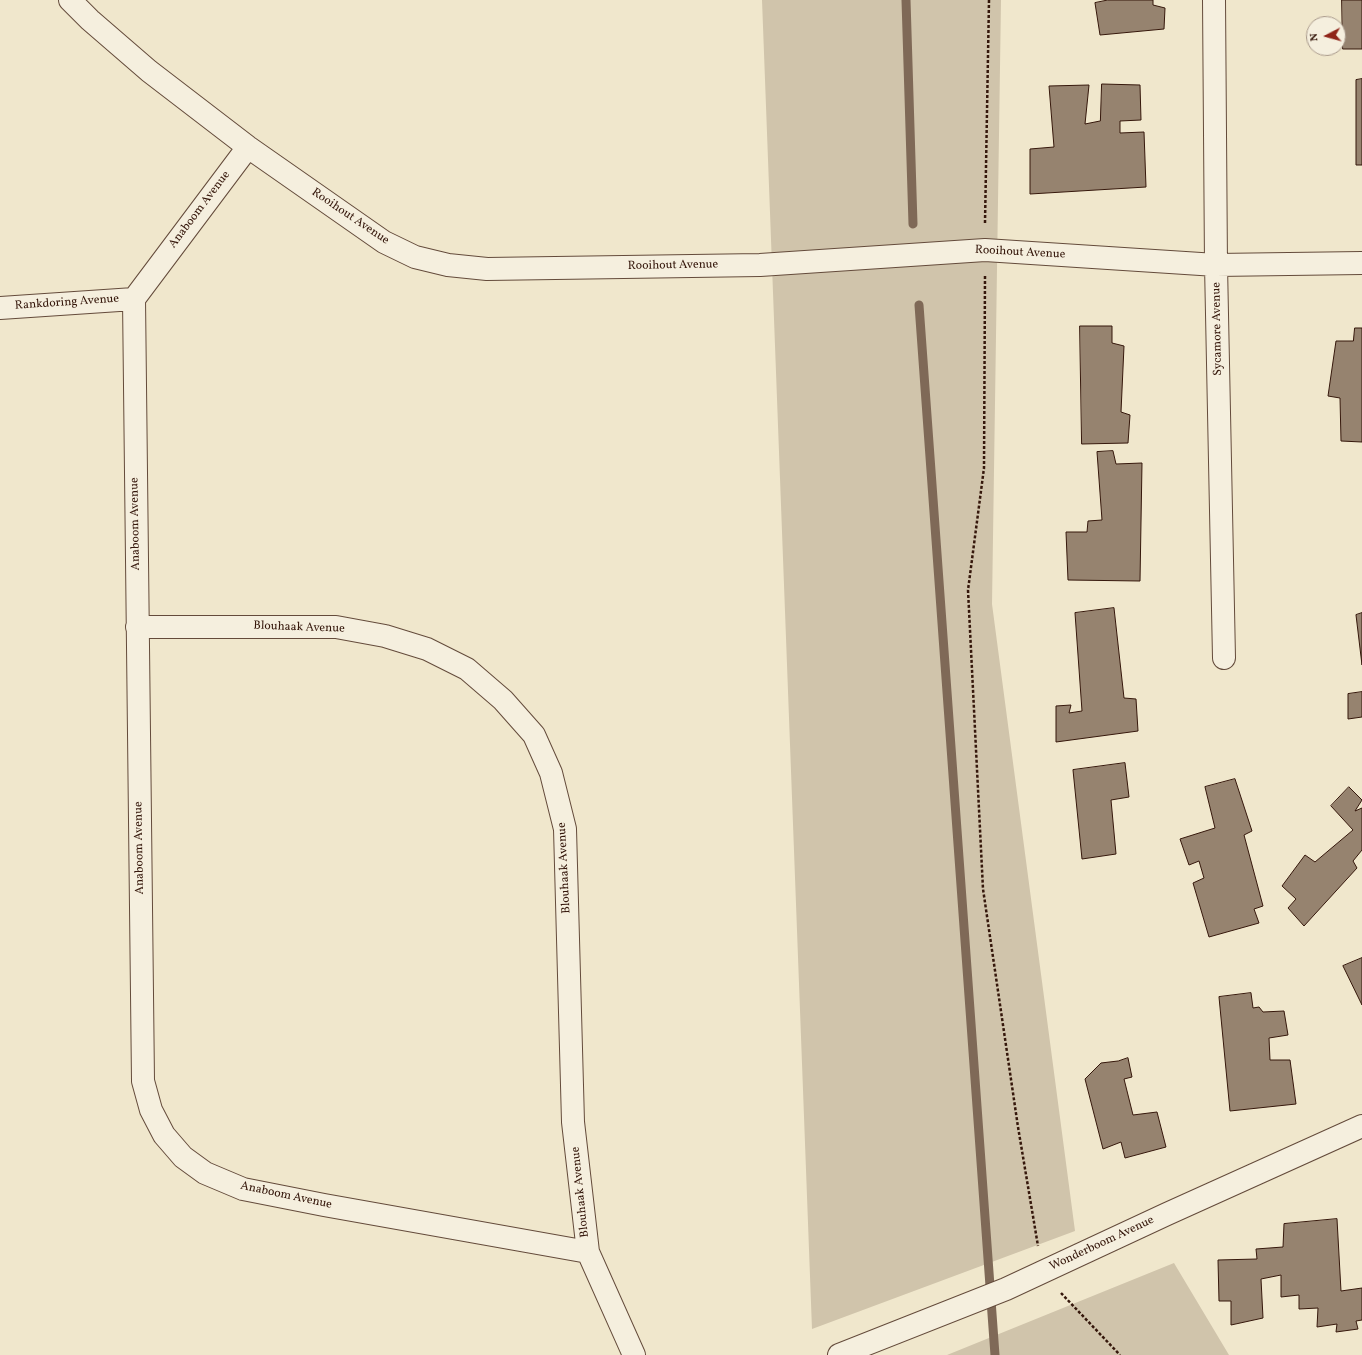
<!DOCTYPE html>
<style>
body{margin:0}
#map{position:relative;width:1362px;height:1355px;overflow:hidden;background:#f0e7cc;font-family:Vollkorn,serif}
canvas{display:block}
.north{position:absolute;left:1306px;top:16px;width:40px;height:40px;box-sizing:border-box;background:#f5efde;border:1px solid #a8998a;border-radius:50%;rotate:264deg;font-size:11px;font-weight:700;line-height:16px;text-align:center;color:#35170b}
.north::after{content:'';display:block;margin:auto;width:14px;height:18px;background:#8f2418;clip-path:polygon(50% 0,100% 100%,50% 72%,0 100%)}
</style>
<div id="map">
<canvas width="1362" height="1355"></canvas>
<div class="north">N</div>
</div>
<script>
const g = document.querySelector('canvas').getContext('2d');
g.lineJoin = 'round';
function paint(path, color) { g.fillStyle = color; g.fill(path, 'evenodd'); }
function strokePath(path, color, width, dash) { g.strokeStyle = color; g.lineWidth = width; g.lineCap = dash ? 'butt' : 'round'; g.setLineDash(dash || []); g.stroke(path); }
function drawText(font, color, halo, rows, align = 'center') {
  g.font = font + ' Vollkorn,serif'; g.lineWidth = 4; g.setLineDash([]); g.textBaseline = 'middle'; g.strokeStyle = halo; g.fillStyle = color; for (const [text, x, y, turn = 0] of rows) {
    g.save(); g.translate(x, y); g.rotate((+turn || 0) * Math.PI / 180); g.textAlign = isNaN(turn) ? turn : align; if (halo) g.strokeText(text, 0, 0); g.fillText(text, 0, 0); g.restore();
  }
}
const green = new Path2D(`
 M762,0H1001L992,604L1075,1231L812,1329Z
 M1174,1263L1229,1355H947Z`);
const stream = new Path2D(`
 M906,0L913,224
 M919,305L995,1355`);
const building = new Path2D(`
 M1108,0H1153V5L1165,8L1164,29L1100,35L1095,3Z
 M1342,0H1362V49H1343Z
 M1362,79V165H1356V80Z
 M1102,84L1140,85L1141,120L1120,121V133L1144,132L1146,187L1030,194V149L1054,147L1049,86L1089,85L1085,124L1100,121Z
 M1080,326H1112V343L1124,346L1121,412L1130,415L1128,443L1082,444Z
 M1355,328H1362V442L1341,441L1340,398L1328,396L1336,341H1353Z
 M1113,451L1116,464L1142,463L1140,581L1068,580L1066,532H1087L1088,521L1102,520L1097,452Z
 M1114,608L1124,698L1136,699L1138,731L1056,742V706L1071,705L1069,713L1082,711L1075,613Z
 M1362,613V665L1356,615Z
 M1362,692V717L1348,719V694Z
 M1125,763L1129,797L1111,800L1116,854L1082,859L1073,770Z
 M1235,779L1252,831L1244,835L1263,906L1254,909L1259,923L1209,937L1193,883L1204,878L1199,861L1189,865L1180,839L1215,828L1205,787Z
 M1349,787L1362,800L1355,811L1362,808V850L1353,861L1357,868L1304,926L1288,908L1296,899L1282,886L1305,855L1315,862L1353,830L1331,806Z
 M1362,958V1005L1343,966Z
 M1251,993L1253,1008L1259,1007L1263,1012L1284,1011L1288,1035L1269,1038L1270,1060H1290L1296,1104L1230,1111L1219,997Z
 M1128,1058L1132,1077L1124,1079L1133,1115L1157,1112L1166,1147L1125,1158L1121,1142L1103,1149L1085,1079L1101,1063L1118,1061Z
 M1337,1219L1341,1291L1362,1288V1320L1356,1321L1358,1329L1336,1332L1337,1324L1317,1327L1318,1308L1299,1309V1295L1281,1297V1275L1261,1279L1263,1318L1231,1325V1301H1219L1218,1260L1257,1259L1256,1249L1283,1247L1284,1224Z`);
const path = new Path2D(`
 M985,223L989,0
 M985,276L984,468L968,590L983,889L1018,1127L1038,1246
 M1061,1293L1120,1355`);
const minor = new Path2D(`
 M70,0L90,20L149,71L248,147L384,242L415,257L448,265L487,269L760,265L985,250L1216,265L1362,263
 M1214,0L1216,265L1224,658
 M248,147L134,299L143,1081L151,1110L164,1135L183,1157L205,1173L243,1189L324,1205L588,1252
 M0,308L134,299
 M137,627H336L385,636L427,649L467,669L503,700L534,735L551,773L565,829L573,1122L588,1252L634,1355
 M839,1355L1006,1289L1167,1214L1362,1126`);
const streetNames = [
 ["Anaboom Avenue",200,210,-53],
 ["Rooihout Avenue",350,217,34],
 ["Rooihout Avenue",1020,253,3],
 ["Rooihout Avenue",673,266,-1],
 ["Rankdoring Avenue",67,303,-4],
 ["Sycamore Avenue",1218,329,-91],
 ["Anaboom Avenue",136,524,-91],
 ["Blouhaak Avenue",299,628,2],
 ["Anaboom Avenue",140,848,-91],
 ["Blouhaak Avenue",565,868,-93],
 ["Blouhaak Avenue",581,1192,-96],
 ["Anaboom Avenue",286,1196,12],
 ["Wonderboom Avenue",1102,1244,-25]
];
paint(green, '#d0c4ab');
strokePath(stream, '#7f6957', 9);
paint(building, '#96836f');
strokePath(building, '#35170b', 1);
strokePath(minor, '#644b3b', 24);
strokePath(path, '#35170b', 2.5, [3, 2]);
strokePath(minor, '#f5efde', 22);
drawText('12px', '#35170b', '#f5efde', streetNames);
</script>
